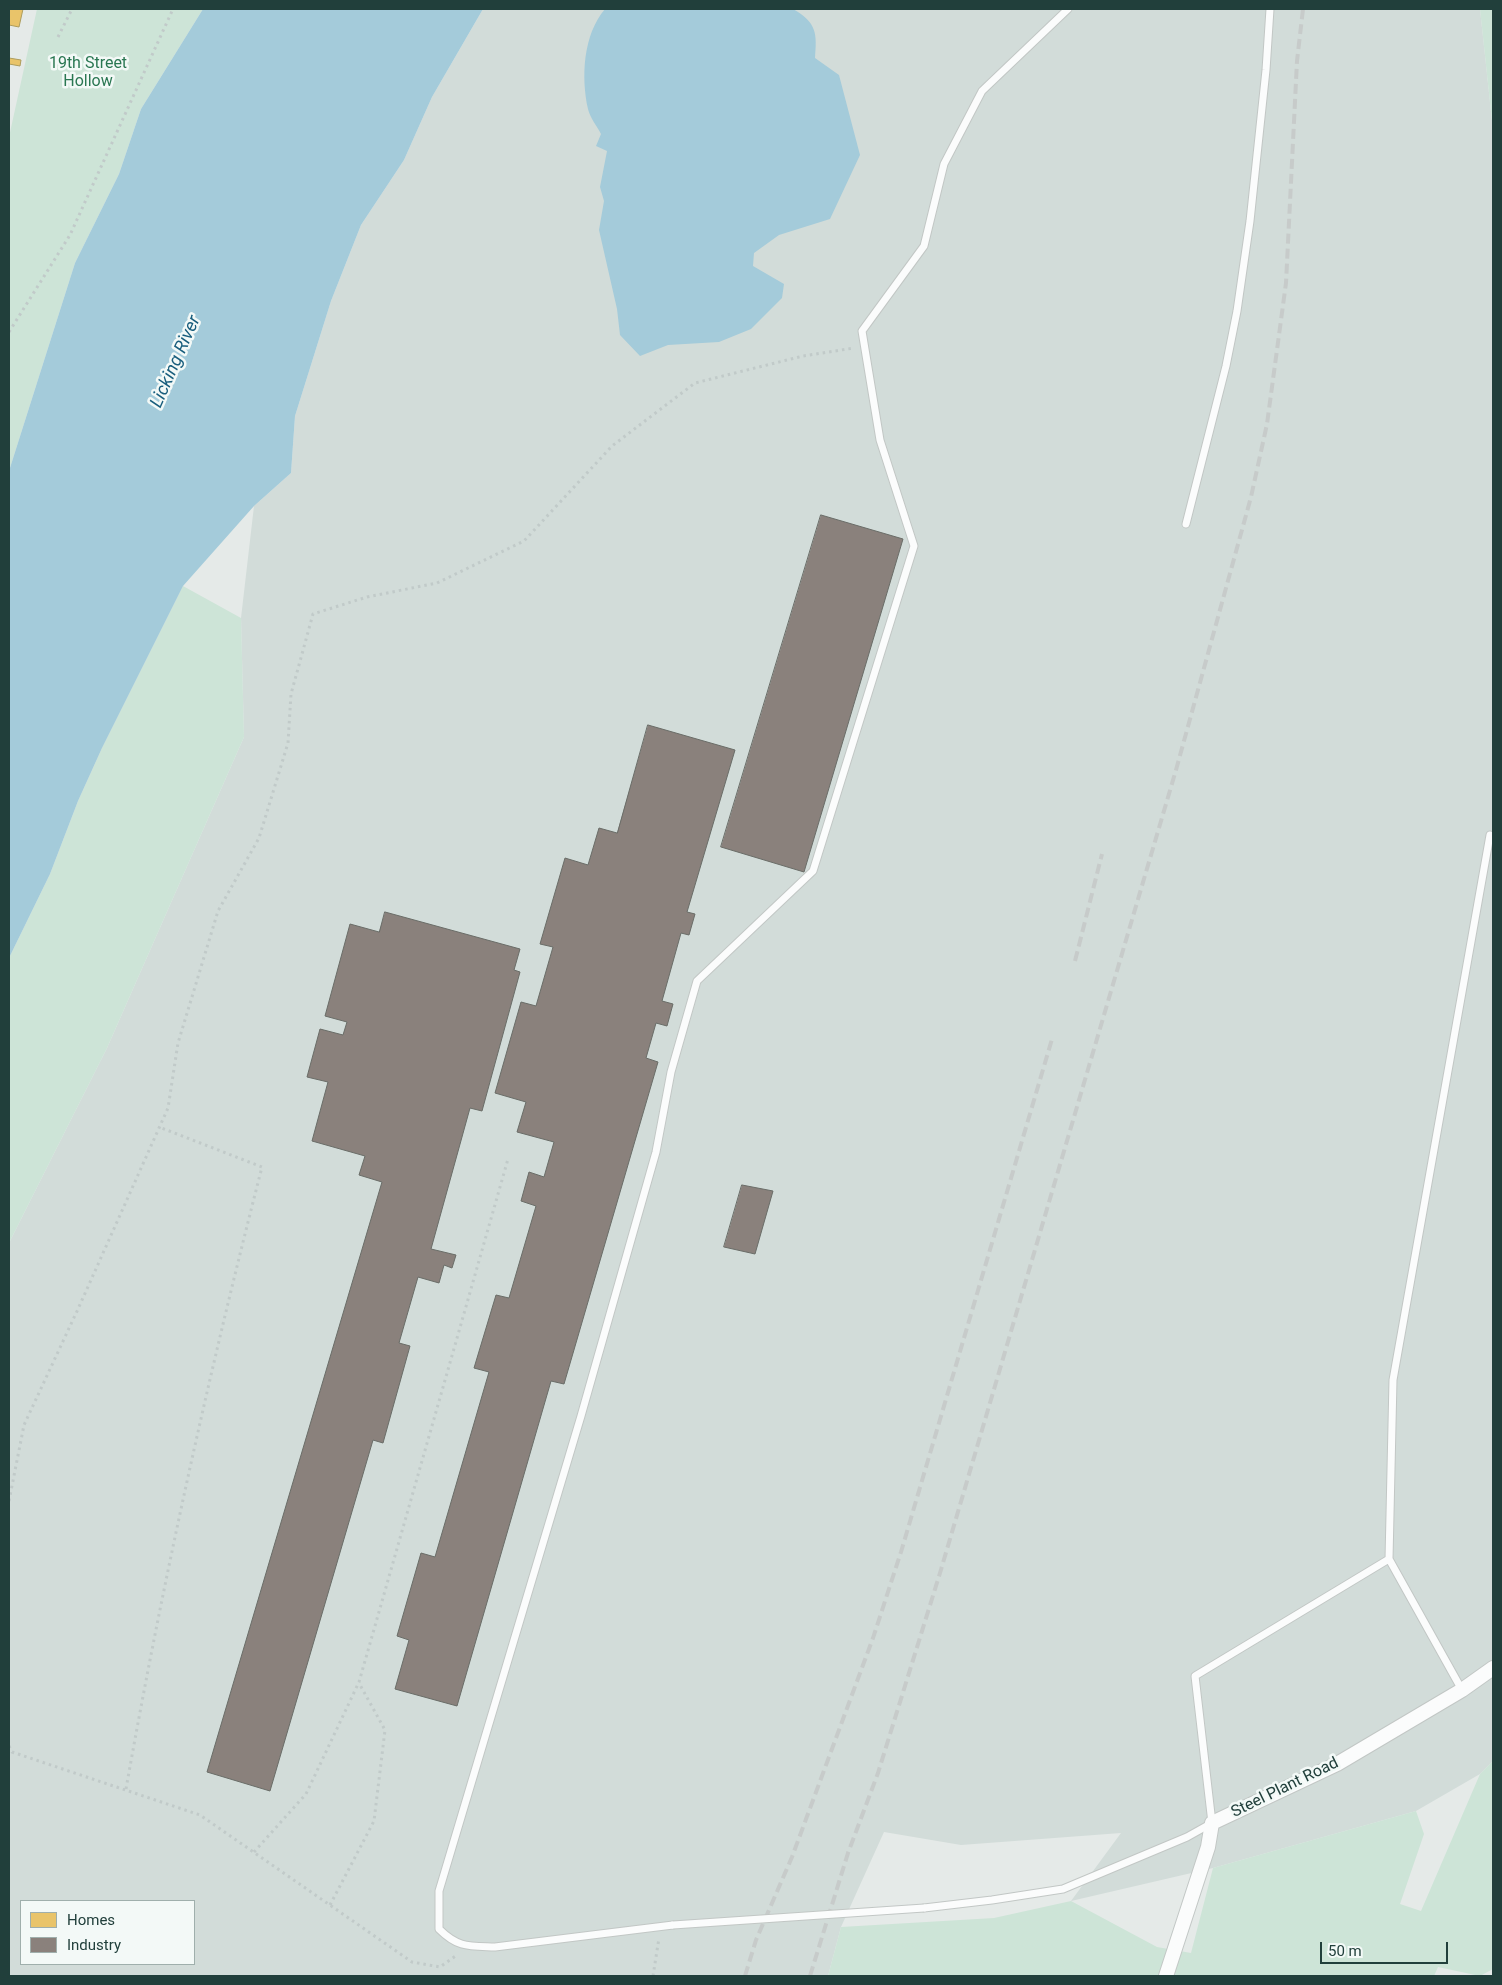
<!DOCTYPE html>
<style>
body{margin:0}
#map{position:relative;width:1502px;height:1985px;overflow:hidden;background:#e5eae8;font-family:Roboto,sans-serif}
canvas{display:block}
.frame{position:absolute;inset:0;border:10px solid #213f3b;pointer-events:none}
.legend{position:absolute;left:20px;top:1900px;width:175px;height:65px;box-sizing:border-box;background:#f3f9f7;border:1px solid #9fafac;margin:0;padding:6px 9px;list-style:none;font-size:15px;color:#213f3b}
.legend li{display:flex;align-items:center;gap:10px;height:25px}
.legend b{width:25px;border:1px solid #9fafac}
.scale{position:absolute;left:1320px;top:1942px;width:128px;height:22px;box-sizing:border-box;border:2px solid #213f3b;border-top:0;padding-left:6px;font-size:15px;line-height:18px;white-space:nowrap;color:#213f3b;-webkit-text-stroke:4px #f3f9f7;paint-order:stroke}
</style>
<div id="map">
<canvas width="1502" height="1985"></canvas>
<div class="frame"></div>
<ul class="legend">
<li><b style="height:14px;background:#e9c46a"></b>Homes</li>
<li><b style="height:14px;background:#8a817c"></b>Industry</li>
</ul>
<div class="scale">50 m</div>
</div>
<script>
const g = document.querySelector('canvas').getContext('2d');
g.lineJoin = 'round';
function paint(path, color) { g.fillStyle = color; g.fill(path, 'evenodd'); }
function strokePath(path, color, width, dash) { g.strokeStyle = color; g.lineWidth = width; g.lineCap = dash ? 'butt' : 'round'; g.setLineDash(dash || []); g.stroke(path); }
function drawText(font, color, halo, rows, align = 'center') {
  g.font = font + ' Roboto,sans-serif'; g.lineWidth = 5; g.setLineDash([]); g.textBaseline = 'middle'; g.strokeStyle = halo; g.fillStyle = color; for (const [text, x, y, turn = 0] of rows) {
    g.save(); g.translate(x, y); g.rotate((+turn || 0) * Math.PI / 180); g.textAlign = isNaN(turn) ? turn : align; if (halo) g.strokeText(text, 0, 0); g.fillText(text, 0, 0); g.restore();
  }
}
const built = new Path2D(`
 M483,9H1480L1493,130V1761L1480,1774L1416,1811L1213,1868L1071,1901L1121,1833L961,1845L884,1832L841,1927L828,1976H9V1243L107,1048L244,737L241,618L254,506L291,473L295,416L331,301L361,225L404,160L432,97ZM21,1901H194V1964H21Z`);
const green = new Path2D(`
 M37,9H203L141,109L119,174L75,263L9,471V137Z
 M1480,9H1493V130Z
 M183,586L241,618L244,737L107,1048L9,1243V958L50,874L78,801L102,748Z
 M1493,1761V1969L1480,1976L1438,1967L1434,1976H828L841,1927L994,1918L1071,1901L1157,1947L1191,1953L1213,1868L1416,1811L1424,1834L1400,1904L1421,1911L1480,1774Z`);
const water = new Path2D(`
 M203,9H483L432,97L404,160L361,225L331,301L295,416L291,473L254,506L183,586L102,748L78,801L50,874L9,958V471L75,263L119,174L141,109Z
 M605,9H793C817,23 817,33 815,58L839,75L860,155L830,219L779,235L754,253L753,266L784,284L782,298L751,329L719,342L668,345L640,356L620,335L617,309L599,230L604,201L600,187L607,151L596,146L601,134C597,126 590,118 588,109C581,77 583,35 605,9Z`);
const homes = new Path2D(`
 M9,9H23L19,27L9,25Z
 M9,58L21,60L20,66L9,64Z`);
const industry = new Path2D(`
 M821,515L903,539L804,872L721,847Z
 M648,725L735,750L687,912L695,914L689,935L681,933L662,1001L673,1004L667,1026L656,1023L646,1058L658,1062L564,1384L551,1381L457,1706L395,1689L409,1640L397,1636L421,1553L435,1557L489,1372L474,1368L496,1295L509,1298L536,1206L521,1201L529,1172L544,1177L554,1142L517,1132L526,1102L495,1093L521,1002L536,1006L553,947L540,944L565,858L588,865L599,828L617,833Z
 M385,912L520,949L514,970L520,972L482,1111L470,1108L431,1249L456,1255L452,1268L444,1265L439,1283L418,1277L399,1343L410,1346L383,1443L373,1440L270,1791L207,1772L382,1182L359,1175L365,1156L312,1141L328,1082L307,1077L320,1029L343,1035L347,1022L325,1016L350,924L379,932Z
 M742,1185L773,1191L755,1254L724,1247Z`);
const path = new Path2D(`
 M58,37L72,9
 M9,332L70,235L173,9
 M9,1501L24,1425L78,1309L168,1108L178,1043L218,911L259,838L288,743L291,694L313,614L367,597L437,583L524,541L612,446L695,383L803,356L854,348
 M9,1746L12,1752L200,1815L412,1962L440,1967L457,1955
 M126,1789C163,1580 209,1373 262,1167L159,1127
 M254,1852L306,1794L359,1682L508,1159
 M330,1905L374,1821L385,1730L359,1683
 M653,1976L659,1938`);
const lane = new Path2D(`
 M1186,524L1226,366L1237,311L1250,221L1266,70L1270,9
 M1462,1690L1389,1559L1393,1380L1490,835
 M924,1908L992,1900L1063,1889L1187,1837L1212,1823L1195,1676L1389,1559
 M673,1925L495,1947C469,1946 458,1948 439,1929V1891L581,1416L656,1152L671,1072L697,981L813,871L914,546L880,440L862,331L924,246L944,164L982,91L1068,9`);
const street = new Path2D(`
 M1166,1976L1208,1847L1212,1823L1337,1764L1462,1690L1493,1668`);
const rail = new Path2D(`
 M1075,961L1102,854
 M745,1976L756,1940L792,1857L873,1638L901,1552L1052,1039
 M810,1976L848,1853L878,1773L940,1573L1176,770L1251,497L1267,424L1286,283L1297,61L1303,9`);
const laneBridge = new Path2D(`
 M673,1925L924,1908`);
const parkNames = [
 ["19th Street",88,64],
 ["Hollow",88,82]
];
const streetNames = [
 ["Steel Plant Road",1285,1788,-26]
];
const waterNames = [
 ["Licking River",176,362,-66]
];
paint(built, '#d2dcd9');
paint(green, '#cde4d7');
paint(water, '#a4cbda');
paint(homes, '#e9c46a');
strokePath(homes, '#ad9c5c', 1);
paint(industry, '#8a817c');
strokePath(industry, '#6a6d68', 1);
strokePath(lane, '#c2c7c5', 9);
strokePath(street, '#c2c7c5', 16);
strokePath(path, '#c1cac9', 3, [2.5, 4]);
strokePath(lane, '#fbfcfc', 7);
strokePath(street, '#fbfcfc', 14);
strokePath(rail, '#c7cbca', 4, [10, 5]);
strokePath(laneBridge, '#c2c7c5', 9, []);
strokePath(laneBridge, '#fbfcfc', 7);
drawText('16px', '#2a7752', '#f3f9f7', parkNames);
drawText('16px', '#213f3b', '#f3f9f7', streetNames);
drawText('italic 18px', '#195e7d', '#f3f9f7', waterNames);
</script>
